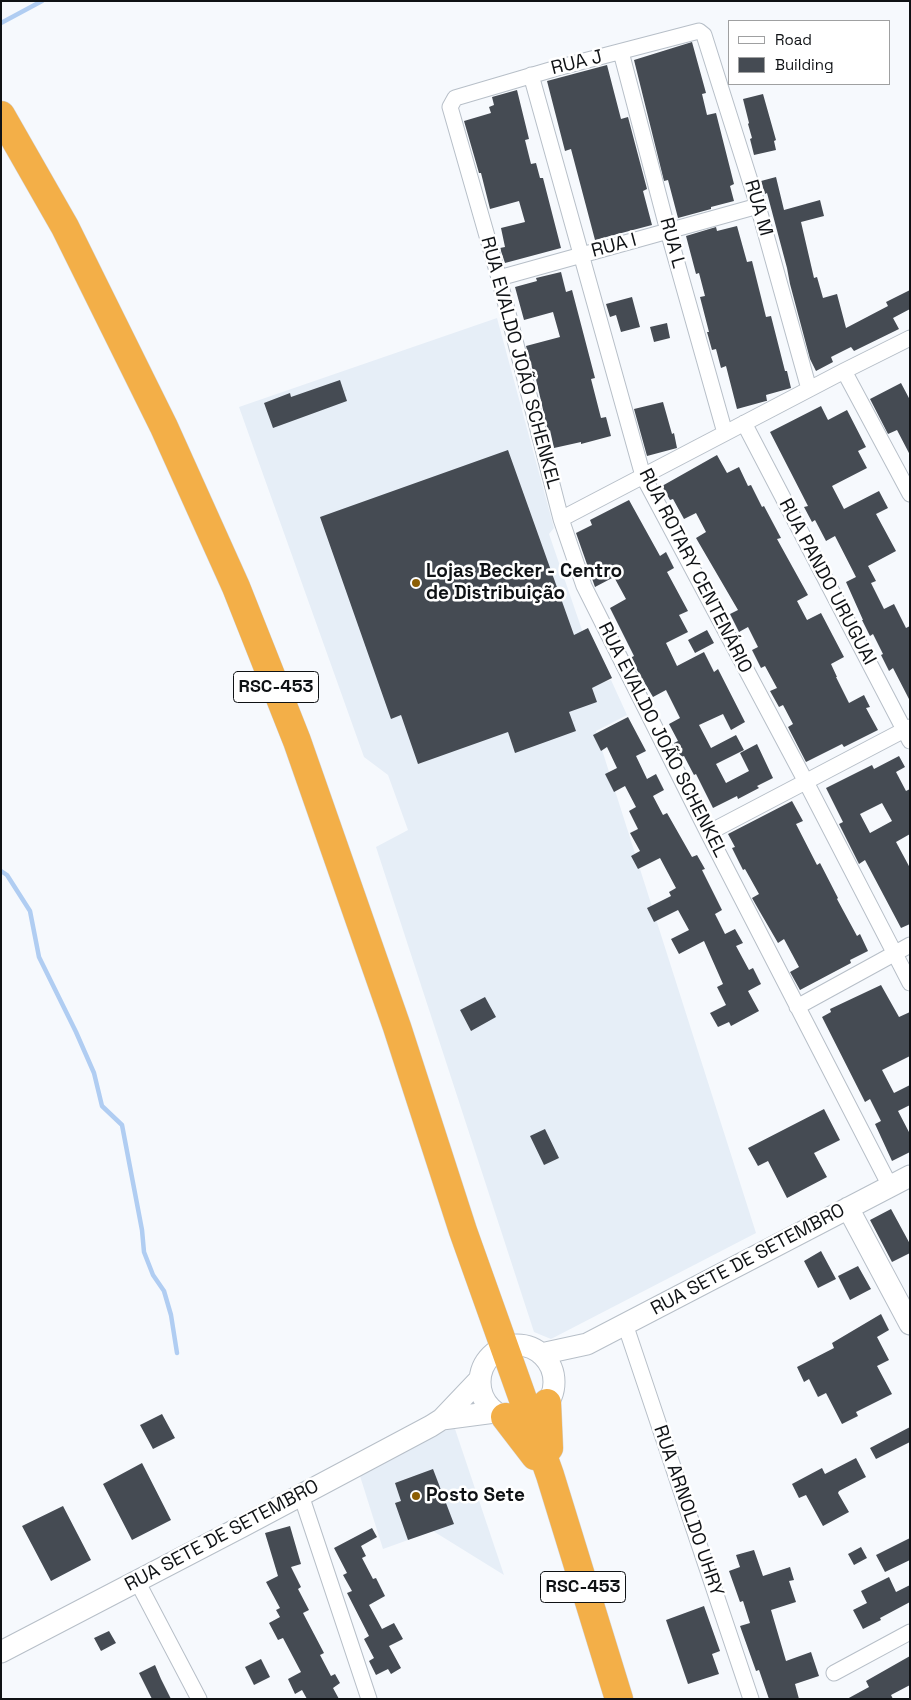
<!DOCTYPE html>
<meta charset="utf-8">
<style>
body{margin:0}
#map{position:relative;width:911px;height:1700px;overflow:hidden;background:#f6f9fd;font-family:"Space Grotesk",sans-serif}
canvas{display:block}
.frame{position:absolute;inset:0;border:2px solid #0f1215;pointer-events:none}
.legend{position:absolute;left:728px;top:20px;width:162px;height:65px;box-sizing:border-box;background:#fff;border:1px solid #9fa0a1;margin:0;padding:6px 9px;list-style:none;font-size:15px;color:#0f1215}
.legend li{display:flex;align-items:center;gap:10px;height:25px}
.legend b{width:25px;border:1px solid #9fa0a1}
</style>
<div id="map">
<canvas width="911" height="1700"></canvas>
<div class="frame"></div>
<ul class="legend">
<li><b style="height:6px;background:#fff"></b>Road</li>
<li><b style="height:14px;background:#454b53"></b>Building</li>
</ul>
</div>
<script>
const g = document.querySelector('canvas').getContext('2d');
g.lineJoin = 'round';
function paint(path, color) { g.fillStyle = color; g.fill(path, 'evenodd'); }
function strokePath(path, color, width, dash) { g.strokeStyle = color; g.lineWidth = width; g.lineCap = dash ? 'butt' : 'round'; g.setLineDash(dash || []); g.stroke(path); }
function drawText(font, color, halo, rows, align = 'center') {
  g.font = font + ' "Space Grotesk",sans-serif'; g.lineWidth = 5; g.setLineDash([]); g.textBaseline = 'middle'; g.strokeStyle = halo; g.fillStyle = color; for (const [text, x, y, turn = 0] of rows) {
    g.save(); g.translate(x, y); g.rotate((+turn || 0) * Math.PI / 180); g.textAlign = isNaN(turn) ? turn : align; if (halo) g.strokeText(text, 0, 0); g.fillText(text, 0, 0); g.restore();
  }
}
const built = new Path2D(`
 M497,318L554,528L549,534L582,630L597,684L611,680L627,715L596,731L756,1233L551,1339L534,1332L376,847L408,830L388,775L364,757L239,407Z
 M454,1426L504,1575L433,1531L383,1549L360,1476Z`);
const stream = new Path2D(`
 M1,23L42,1
 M1,871L7,875L30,911L39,957L76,1032L94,1073L102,1106L122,1125L142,1230L144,1252L153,1275L164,1291L171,1315L177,1353`);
const building = new Path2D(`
 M692,42L706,93L702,94L707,115L716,113L734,184L730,186L734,201L711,207V209L678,218L668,180L664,181L634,60Z
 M607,65L621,119L628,117L647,189L643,191L652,225L595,240L571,149L565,151L547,81Z
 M517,90L529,139L525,140L531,164L536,163L540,178H543L561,248L505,263L500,248L505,247L501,228L525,222L519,201L490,209L481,173H479L464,121L491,113L489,107L494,105L492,97Z
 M763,94L776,140L774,141L776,150L754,155L750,139L752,138L748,124L749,123L743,99Z
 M776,177L784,210L820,200L824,216L801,222L814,278L817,277L823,298L837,294L846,328L888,306L886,302L910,290V309L893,318L899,329L854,351L851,347L831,357L833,362L816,371L810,359L790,284L787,268L767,193L765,194L761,181Z
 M737,226L747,262L752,261L766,317L771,316L785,371H787L791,388L766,395L767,401H766L737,409L726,366L721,368L716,349L712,350L707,332H709L700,297L705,296L699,273L696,274L686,236L716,227L717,231Z
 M561,272L566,292L572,290L595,378L591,379L601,418L606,417L611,436L581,444V442L554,448L550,430L548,431L535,375H534L526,346L560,337L553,312L524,320L515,287L537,281L536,278Z
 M632,297L640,327L621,332L616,315L610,317L606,304Z
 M667,323L670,338L654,342L650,327Z
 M340,380L347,401L273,428L264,403L290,393L291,397Z
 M901,383L910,400V455L897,430L888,434L870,399Z
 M663,402L672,434L674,433L677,448L647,456L634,409Z
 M821,406L828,420L847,410L866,447L858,451L867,468L832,486L844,509L879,491L888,508L876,514L896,551L868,566L876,581L871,583L884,609L894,604L906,628L910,626V701L893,668L889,671L881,655L883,654L873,634L870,636L862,620H863L846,582L856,577L835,536L826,541L815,520L812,522L804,507L808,506L770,432Z
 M508,450L574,635L588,628L612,678L592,688L597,702L569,712L576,731L515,753L508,732L418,764L401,715L391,719L320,517Z
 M717,455L727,473L739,467L748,486L751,485L762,507L764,506L781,538L777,539L808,595L797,601L807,620L821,613L844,657L831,664L837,677H836L849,703L864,695L870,707L866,708L878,730L844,747L842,744L806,762L788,727L793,724L783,705L779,707L770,691L777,688L765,666L761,668L752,650L758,647L748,627L739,632L730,614L738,610L696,538L706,532L696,513L684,519L673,499L670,500L662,486Z
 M629,500L660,556L666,552L674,568L667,572L688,611L679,615L688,632L666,643L677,666L704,652L714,672L718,669L745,722L731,730L723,714L699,725L711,748L736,735L744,750L716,764L726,783L749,771L740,753L757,744L773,778L757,786L759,788L738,799L737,796L713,808L696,774L694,775L684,756L681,757L674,743L678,741L669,724L680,718L666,690L653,697L630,658L634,656L610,608L626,599L614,577L595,587L576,533L592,525L590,520Z
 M707,630L714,643L695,653L688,640Z
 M628,717L646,751L636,756L647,779L656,774L664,790L653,796L663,815L667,813L692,857L697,855L705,869L702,870L722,910L715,914L725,934L735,929L743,943L736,946L749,970L753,968L761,984L748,991L759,1011L731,1026L729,1022L718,1027L710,1013L726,1005L717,987L723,984L704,941L679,954L671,939L689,930L678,910L654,922L647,908L671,896L669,892L676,888L660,858L638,869L631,856L640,851L630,833L638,829L629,811L636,807L625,786L614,792L605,774L617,768L607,747L601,751L593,735Z
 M899,756L905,767L896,772L906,791L910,789V834L896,842L910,868V924L901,928L865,860L859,864L839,824L843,822L826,788L872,765L874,769ZM882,803L892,821L870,833L860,814Z
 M792,801L803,821L796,824L817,865L820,863L838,898L837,899L857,936L860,934L868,951L850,960L851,963L800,990L790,972L799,967L784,939L778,943L760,912L752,898L759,894L745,869L743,870L732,848L735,847L728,834Z
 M881,985L899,1017L910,1012V1056L882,1070L894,1093L910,1085V1105L898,1111L910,1134V1152L892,1161L875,1124L881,1121L870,1099L865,1102L822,1017L831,1012L830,1009Z
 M485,997L496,1017L471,1031L460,1010Z
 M824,1109L840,1140L814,1153L827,1177L787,1198L768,1161L758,1166L748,1148Z
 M545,1129L559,1158L544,1165L530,1136Z
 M891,1209L910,1244V1253L892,1262L870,1220Z
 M821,1251L836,1279L818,1288L804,1261Z
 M858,1266L871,1289L850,1300L838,1276Z
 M881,1314L889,1330L877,1337L889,1360L877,1366L892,1394L856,1412L858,1416L842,1424L826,1393L818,1397L809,1379L804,1382L797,1367L834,1348L832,1343Z
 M162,1414L175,1438L153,1449L140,1425Z
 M910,1427V1442L876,1459L870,1448Z
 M856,1458L866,1477L839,1491L838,1493L849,1512L823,1526L806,1495L799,1498L792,1484L822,1468L825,1474Z
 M142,1463L171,1520L132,1540L103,1484Z
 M433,1469L454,1524L408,1540L395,1503L401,1501L395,1483Z
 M63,1506L91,1560L51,1581L22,1526Z
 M290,1526L301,1564L291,1567L301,1587L298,1589L309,1610L303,1613L324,1653L320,1655L331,1676L335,1674L340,1683L333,1688L339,1699H307L302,1690L295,1694L288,1679L301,1672L283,1638L278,1640L269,1623L280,1617L276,1610L280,1608L266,1582L278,1576L265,1533Z
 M372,1528L377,1537L361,1546L366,1556L362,1558L373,1579L376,1578L385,1596L369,1605L382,1629L394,1623L403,1639L389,1646L401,1668L391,1674L388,1669L376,1675L369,1661L374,1658L364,1639L369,1636L347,1593L352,1591L343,1575L347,1573L334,1548Z
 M910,1538V1560L885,1572L876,1555Z
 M861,1547L867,1558L854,1565L848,1554Z
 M754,1550L763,1576L790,1567L794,1580L789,1581L796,1602L771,1610L786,1661L811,1652L819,1676L795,1684L799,1699H769L759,1670L756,1671L740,1626L750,1623L743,1601L740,1602L729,1571L740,1567L736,1555Z
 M889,1577L896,1592L910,1585V1602L880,1618L881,1620L863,1629L853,1610L867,1603L861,1591Z
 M704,1606L720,1651L712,1654L719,1674L688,1684L666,1620Z
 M109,1631L116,1643L101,1651L94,1638Z
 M910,1656V1685L891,1695L893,1699H847L869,1687L866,1681Z
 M261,1659L270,1677L254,1685L245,1667Z
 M155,1665L161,1679L171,1699H152L139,1673Z`);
const street = new Path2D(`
 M621,52L668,231L725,433
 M531,75L643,476L806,782L910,983
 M499,278L758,206
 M844,371L910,494
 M809,389L758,206L704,35L699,31L557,68L455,98L450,107L499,278L561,519L584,586L708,833L890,1186
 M744,423L910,741
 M561,519L844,371L910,338
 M708,833L910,727
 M797,1007L910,945
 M625,1324L751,1699
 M301,1495L369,1699
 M137,1581L199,1699
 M834,1673L910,1632`);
const secondary = new Path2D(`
 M848,1208L910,1324
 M480 1382a37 37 0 1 1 74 0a37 37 0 1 1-74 0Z
 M541,1354L587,1344L910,1176
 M442,1419L495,1412
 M1,1652L243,1526L431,1426L442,1419L480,1379`);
const highway = new Path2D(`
 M1,115L65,227L164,427L236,587L297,741L397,1027L463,1231L550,1475L619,1699
 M547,1403L549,1448
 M505,1417L535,1456`);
const markers = [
 [416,583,5,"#8c5e04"],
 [416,1496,5,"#8c5e04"]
];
const shields = [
 [276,687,85],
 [583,1587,85]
];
const shieldNames = [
 ["RSC-453",276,687],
 ["RSC-453",583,1587]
];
const streetNames = [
 ["RUA J",577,63,-14],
 ["RUA M",758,208,74],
 ["RUA L",672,243,75],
 ["RUA I",614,246,-15],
 ["RUA EVALDO JOÃO SCHENKEL",520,363,75],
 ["RUA ROTARY CENTENÁRIO",695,571,63],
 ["RUA PANDO URUGUAI",827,582,62],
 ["RUA EVALDO JOÃO SCHENKEL",662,740,63],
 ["RUA SETE DE SETEMBRO",748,1260,-28],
 ["RUA ARNOLDO UHRY",688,1511,71],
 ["RUA SETE DE SETEMBRO",222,1536,-28]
];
const poiNames = [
 ["Lojas Becker - Centro",426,572],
 ["de Distribuição",426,594],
 ["Posto Sete",426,1496]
];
paint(built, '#e6eef7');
strokePath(stream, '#b0cdf2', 4.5);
paint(building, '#454b53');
strokePath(street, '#b7bfc8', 17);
strokePath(secondary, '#b7bfc8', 23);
strokePath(highway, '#d4d4d5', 29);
strokePath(street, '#fff', 15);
strokePath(secondary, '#fff', 21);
strokePath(highway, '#f3af48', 28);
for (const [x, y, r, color] of markers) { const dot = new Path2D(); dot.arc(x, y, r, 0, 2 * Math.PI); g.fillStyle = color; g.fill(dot); strokePath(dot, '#fff', 2); }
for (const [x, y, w] of shields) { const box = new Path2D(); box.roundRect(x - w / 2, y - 15.5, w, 31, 4); g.fillStyle = '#fff'; g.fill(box); strokePath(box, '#0f1215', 1); }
drawText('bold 18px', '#0f1215', null, shieldNames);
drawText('19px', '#0f1215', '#fff', streetNames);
drawText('bold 19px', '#0f1215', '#fff', poiNames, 'left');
</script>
